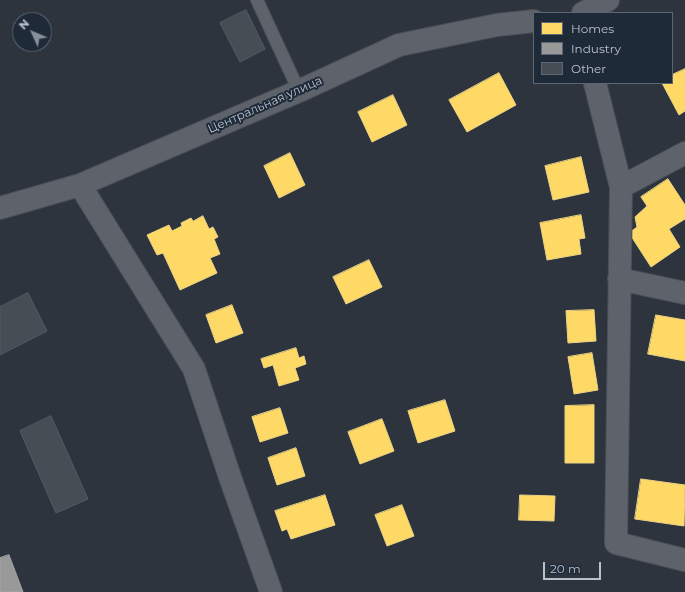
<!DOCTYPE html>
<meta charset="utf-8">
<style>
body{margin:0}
#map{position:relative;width:685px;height:592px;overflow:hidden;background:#2d343d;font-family:Montserrat,sans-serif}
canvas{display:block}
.legend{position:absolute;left:533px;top:12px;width:140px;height:72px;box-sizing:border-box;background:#1f2a39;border:1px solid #5c6674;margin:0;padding:5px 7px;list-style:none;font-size:12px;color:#b8c0cd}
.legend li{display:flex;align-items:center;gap:8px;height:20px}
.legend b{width:20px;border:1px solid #5c6674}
.north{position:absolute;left:12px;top:12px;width:40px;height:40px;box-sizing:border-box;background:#1f2a39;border:1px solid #5c6674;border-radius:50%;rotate:314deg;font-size:11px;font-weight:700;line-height:16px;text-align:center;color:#b8c0cd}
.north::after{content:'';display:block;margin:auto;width:14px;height:18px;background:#878f9b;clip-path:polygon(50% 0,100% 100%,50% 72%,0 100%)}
.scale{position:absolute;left:543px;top:562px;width:58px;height:18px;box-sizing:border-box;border:2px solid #b8c0cd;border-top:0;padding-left:5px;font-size:12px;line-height:14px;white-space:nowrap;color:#b8c0cd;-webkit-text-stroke:3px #1f2a39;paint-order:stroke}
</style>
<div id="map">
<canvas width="685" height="592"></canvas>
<ul class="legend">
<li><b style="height:11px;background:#ffd966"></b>Homes</li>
<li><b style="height:11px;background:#999"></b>Industry</li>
<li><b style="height:11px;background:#474d55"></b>Other</li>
</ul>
<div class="north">N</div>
<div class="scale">20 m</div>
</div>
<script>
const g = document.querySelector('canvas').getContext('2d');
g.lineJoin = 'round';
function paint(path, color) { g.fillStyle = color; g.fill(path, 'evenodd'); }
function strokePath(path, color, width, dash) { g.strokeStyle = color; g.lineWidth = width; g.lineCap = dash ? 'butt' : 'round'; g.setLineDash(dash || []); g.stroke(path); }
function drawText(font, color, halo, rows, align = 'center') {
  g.font = font + ' Montserrat,sans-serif'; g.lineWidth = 4; g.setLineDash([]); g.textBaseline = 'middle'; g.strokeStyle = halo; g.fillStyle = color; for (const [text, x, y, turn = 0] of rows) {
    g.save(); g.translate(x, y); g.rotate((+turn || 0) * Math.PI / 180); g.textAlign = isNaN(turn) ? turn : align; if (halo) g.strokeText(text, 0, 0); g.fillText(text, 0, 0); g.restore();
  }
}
const homes = new Path2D(`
 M685,69V111L679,115L662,83H672V75Z
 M499,73L516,105L467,132L449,100Z
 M393,95L407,125L372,142L358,112Z
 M290,153L305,185L279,198L264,166Z
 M581,157L589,192L553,200L545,166Z
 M668,179L685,205V219L669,229L680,247L651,267L629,233L637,227L635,217L647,206L641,197Z
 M581,215L585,238L579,239L581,254L547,260L540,223Z
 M203,216L209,229L213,227L218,237L214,239L220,254L210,258L217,273L180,290L163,253L157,255L147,235L169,225L172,231L182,226L181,223L191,218L193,221Z
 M369,260L382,287L346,304L333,277Z
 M232,305L243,333L216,343L206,315Z
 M594,310L596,341L568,343L566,311Z
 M656,315L685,320V361L648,354Z
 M296,348L299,358L304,356L306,364L295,368L299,380L279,386L273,365L264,368L261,359Z
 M592,353L598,390L574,394L568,357Z
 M445,400L455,431L418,443L408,411Z
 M594,405V463H565V406Z
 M280,408L288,433L260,442L252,417Z
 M382,419L394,451L360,464L348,432Z
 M296,448L305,476L277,485L268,458Z
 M641,479L685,485L684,526L635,519Z
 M325,495L335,525L291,539L287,529L282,531L275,511Z
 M520,495L555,496L554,521L519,520Z
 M402,505L414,536L387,546L375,515Z`);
const industry = new Path2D(`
 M9,555L23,592H0V558Z`);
const building = new Path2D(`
 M246,10L265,49L240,62L220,23Z
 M28,293L47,331L0,355V307Z
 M51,416L88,499L56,513L20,431Z`);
const lane = new Path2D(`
 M257,0L299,91`);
const street = new Path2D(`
 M583,13L608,0
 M595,83L621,187L616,543L685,560
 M80,185L194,369L231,480L271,592
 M621,187L685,153
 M0,208L80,185L299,91L399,45L497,25L534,21
 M619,279L685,293`);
const streetNames = [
 ["Центральная улица",265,105,-24]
];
paint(homes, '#ffd966');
strokePath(homes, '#ead285', 1);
paint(industry, '#999');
strokePath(industry, '#a2a5a9', 1);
paint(building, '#474d55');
strokePath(building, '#555b65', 1);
strokePath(lane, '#4a4f56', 14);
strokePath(street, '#4a4f56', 24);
strokePath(lane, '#5e636b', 12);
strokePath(street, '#5e636b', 22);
drawText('12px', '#b8c0cd', '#1f2a39', streetNames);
</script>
